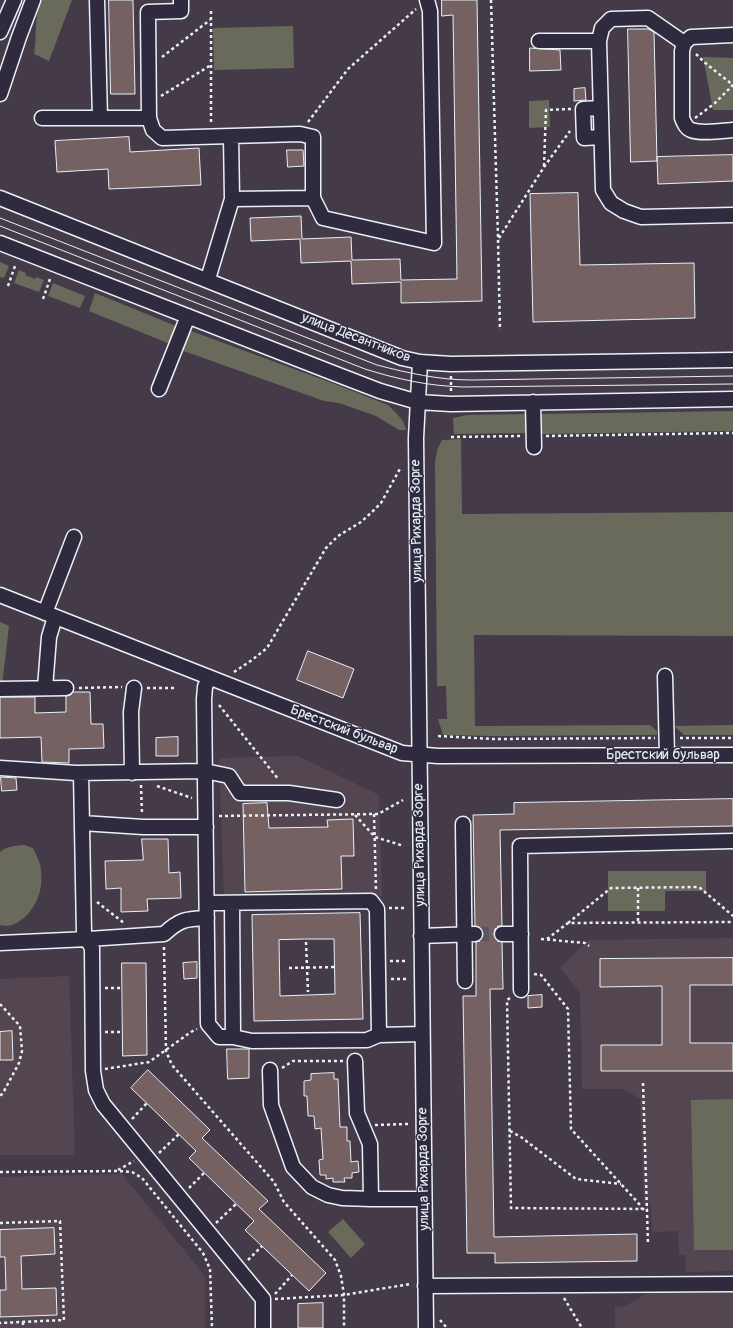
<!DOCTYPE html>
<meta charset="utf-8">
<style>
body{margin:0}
canvas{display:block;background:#443a48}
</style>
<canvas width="733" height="1328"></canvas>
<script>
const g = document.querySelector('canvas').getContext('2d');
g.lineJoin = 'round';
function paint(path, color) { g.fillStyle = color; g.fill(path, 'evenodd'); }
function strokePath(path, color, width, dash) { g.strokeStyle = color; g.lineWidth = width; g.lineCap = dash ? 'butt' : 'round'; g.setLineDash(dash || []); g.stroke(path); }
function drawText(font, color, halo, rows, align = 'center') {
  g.font = font + ' Pangolin,sans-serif'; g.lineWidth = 3; g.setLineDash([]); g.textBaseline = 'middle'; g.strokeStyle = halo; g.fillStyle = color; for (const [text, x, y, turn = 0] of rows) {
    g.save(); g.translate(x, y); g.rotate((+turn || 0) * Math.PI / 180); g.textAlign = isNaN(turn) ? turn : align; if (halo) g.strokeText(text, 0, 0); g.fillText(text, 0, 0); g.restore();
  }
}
const built = new Path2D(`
 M298,756L379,795L382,896L224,898L219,758Z
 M733,938V1271L686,1272L685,1255H679L678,1231L652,1232L651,1204H644L640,1099L624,1089H582L580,992L560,968L589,940Z
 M69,976L75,1155H0V979Z
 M122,1174L205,1276V1328H0V1177Z
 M733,1290V1328H615V1307L625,1306L650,1292Z`);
const green = new Path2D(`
 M41,0H72L49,61L34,54C37,36 34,17 41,0Z
 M293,26L294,68L214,70L213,28Z
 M703,57L733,58V110H713Z
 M549,100L550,127L529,128V101Z
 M0,262L9,266L4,278L0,277Z
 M19,270L26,273L25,275L35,279L36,277L44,280L39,292L14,283Z
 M53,283L85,296L80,308L48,296Z
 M95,293L176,326L170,344L89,311Z
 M191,331L332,383L388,405L397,414L403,421L406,430H399L376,416L339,403L324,401L181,350L186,336Z
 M733,411V431L539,434L538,414Z
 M527,414L529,433L454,434L453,418L467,415Z
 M461,439L462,514L733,512V636L474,635L475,726L650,725L657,731V735L494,736L443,735L438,719H447L446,686H437L435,463L437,450L442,440Z
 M0,622L9,626L2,686H0Z
 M733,725V735H684L674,726Z
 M24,845L33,848C37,856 41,864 41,872C42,880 41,890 38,897C33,912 16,930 0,925V852C7,846 15,846 24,845Z
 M608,871H706V891H665V911H608Z
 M733,1099V1250H694L691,1100Z
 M343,1219L365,1244L351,1258L328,1232Z`);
const building = new Path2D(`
 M109,0H133L135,94H111Z
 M442,0H477L482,301L401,303V282L352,284L351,261L301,263L300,239L251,241L250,218L301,216L302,239L351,237L352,260L400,259L401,280L457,279L453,15L442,16Z
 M628,29H648L654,32L657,161L631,162Z
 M530,48L560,50L561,70L530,71Z
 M585,88L586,100L574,101V89Z
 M129,137L130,152L199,148L201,185L109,189L108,169L57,172L55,141Z
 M287,150H303L304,166L288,167Z
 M733,155V181L658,184L657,157Z
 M578,193L580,265L694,263L695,318L533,322L530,194Z
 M308,651L354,669L343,698L297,680Z
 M73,692H90L91,724H103L104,748L69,749V763L42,762L41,737L0,738V697H35V713L66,712V696L70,695Z
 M178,737V756H156V738Z
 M1,777L16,778L17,790L2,791Z
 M733,799V826L500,830L502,926H498L495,929L494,934L497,941L502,942L503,989H490L494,1237L637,1234V1261L495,1263V1253H467L463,996H476V942L480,941L483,934L482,929L475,926L473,815L514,814V803Z
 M267,803L269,828L328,827L327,820L353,819L354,856H341L342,889L245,892L243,804Z
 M142,839H168L169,873L180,872L181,898L147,899L148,911L121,912V888L106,889L105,861L143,860Z
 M360,913L363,1019L254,1021L252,915ZM305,939H334L335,994L280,996L279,940Z
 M733,958V985H690V1043H733V1071H601V1045H662V986L600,987V959Z
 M197,962V978L184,979L183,963Z
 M122,963H146L147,1055L123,1056Z
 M542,995V1007L528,1008V996Z
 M12,1031L13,1060H0V1032Z
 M227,1049H249V1078L228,1079Z
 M148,1070L210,1130L202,1138L268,1201L259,1209L326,1273L309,1291L245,1230L254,1221L189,1158L196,1151L131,1088Z
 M334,1073V1079H338L340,1127H347V1141H350L351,1162L358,1161L359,1172L352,1173V1178H344L345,1182H333V1178L326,1179V1175H320L319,1160L323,1159L321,1128L315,1129L314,1116H308L307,1096H304V1081L311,1080V1074Z
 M54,1228L55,1254L21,1256L22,1289L56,1288L57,1315L0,1317V1290H6L5,1257H0V1230Z
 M323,1303V1328H298V1304Z`);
const minorTunnel = new Path2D(`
 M475,934H502`);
const path = new Path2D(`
 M491,0L498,238L500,330
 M211,11V124
 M696,54L704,62L733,85
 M162,57L210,20
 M161,96L211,65
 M695,118L714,104L733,85
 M308,122L348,69L416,9
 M544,166L546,110L571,109
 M499,238L544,167L570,131
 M8,286L15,266
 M43,299L50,279
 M451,391V376
 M546,436L733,433
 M451,437L521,436
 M234,672L252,660L267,648L326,548L338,536L361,522L373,511L381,503L401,467
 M79,688L122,687
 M147,688H175
 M219,705L279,780
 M438,736L493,739L655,738
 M680,738H733
 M141,785L142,814
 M157,786L192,798
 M374,814L376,890
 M355,815L375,837L404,846
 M219,816L378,814L403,800
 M638,888V923
 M97,902L124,923
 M389,908H405
 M568,923L611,888L699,887L733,916
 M541,939L585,943L589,946
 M547,939L568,923L733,922
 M306,942L308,992
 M164,947L166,1051L172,1065L274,1182L284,1202L335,1260L341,1276L344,1295V1328
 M390,961H406
 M289,968L335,967
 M534,974L541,975L568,1009L571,1129L640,1205L642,1209
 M391,979H406
 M105,988H122
 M510,998L507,1000L511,1208L648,1209
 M0,1004L20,1026L22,1051L19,1063L3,1093L0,1096
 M105,1032H123
 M282,1068L293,1061H343
 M105,1069L149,1062L191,1032L197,1029
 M643,1083L648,1244
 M132,1119L147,1103
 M375,1125L408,1124
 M510,1131L521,1137L576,1179L621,1184
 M159,1153L179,1134
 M118,1170L134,1161
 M0,1172L118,1171L132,1172L142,1178L203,1253L210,1269L212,1328
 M189,1188L204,1173
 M0,1223L60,1221L64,1320L0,1323
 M216,1223L236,1204
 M248,1260L262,1246
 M275,1294L292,1275
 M564,1298L582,1328
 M275,1299L344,1295L410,1284
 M440,1320L447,1328
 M23,1322V1328`);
const minor = new Path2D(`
 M97,0L100,118
 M181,0V11L148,12L149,118L153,130L162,138L231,136L232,199L208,279
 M0,32L14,0
 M733,35L691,37L684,43L682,51V118C684,123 686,128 691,130C701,134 722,131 733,130
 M539,41H599
 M684,43L648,18L611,19L602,28L599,41L603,190L611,203L624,211L641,217L733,215
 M0,94L19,37L33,0
 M600,108L583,109L584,138L601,137
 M42,118H149
 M231,136L300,134L313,137V198
 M0,198L402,358L420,362L451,364L733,360
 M232,199L313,198L323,218L434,243L430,11L427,0
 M0,243L341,376L380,391L418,402L451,404L733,399
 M420,362L416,438L426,1328
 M159,389L188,316
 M533,402L534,447
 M0,595L402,753L438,756L733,755
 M45,613L74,537
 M665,676L667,755
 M209,677L205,687L204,699L208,1024L219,1037H233L252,1041L367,1040L379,1035L422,1034
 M45,688L49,637L55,617
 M0,689L66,688
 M0,768L76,773L205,771L229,776L240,793H289L337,800
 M81,773L84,934L92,948L93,1071L96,1090L103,1104L263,1299V1328
 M132,773L131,712L134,688
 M82,823L143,827H206
 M463,824L465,981
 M207,903L371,901L377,909L379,1035
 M232,903L233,1037
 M502,934H521
 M421,936L475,934
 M0,943L88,939L164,934C180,919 186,919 207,918
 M521,990L520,846L733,841
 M355,1061L357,1113L370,1144L371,1199H424
 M270,1070L271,1105L293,1167L312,1187L328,1195L342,1198L371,1199
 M425,1286L733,1284`);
const tram = new Path2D(`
 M0,218L377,365C408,373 439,380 471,380L733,376
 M0,226L365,369C397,379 428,386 463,387L733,384`);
const streetNames = [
 ["улица Десантников",356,338,21],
 ["улица Рихарда Зорге",417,521,-91],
 ["Брестский бульвар",344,730,21],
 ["Брестский бульвар",663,755],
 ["улица Рихарда Зорге",420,845,-91],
 ["улица Рихарда Зорге",424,1169,-91]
];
paint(built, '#534650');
paint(green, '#696a5b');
paint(building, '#756162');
strokePath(building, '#e8f1f8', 1);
strokePath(minorTunnel, '#5d5562', 14, [14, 7]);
strokePath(minor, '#e8f1f8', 17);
strokePath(path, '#e8f1f8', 2.5, [3, 3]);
strokePath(minor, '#2f2a3d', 14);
strokePath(tram, '#e8f1f8', 1);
drawText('14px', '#e8f1f8', '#2f2a3d', streetNames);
</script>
